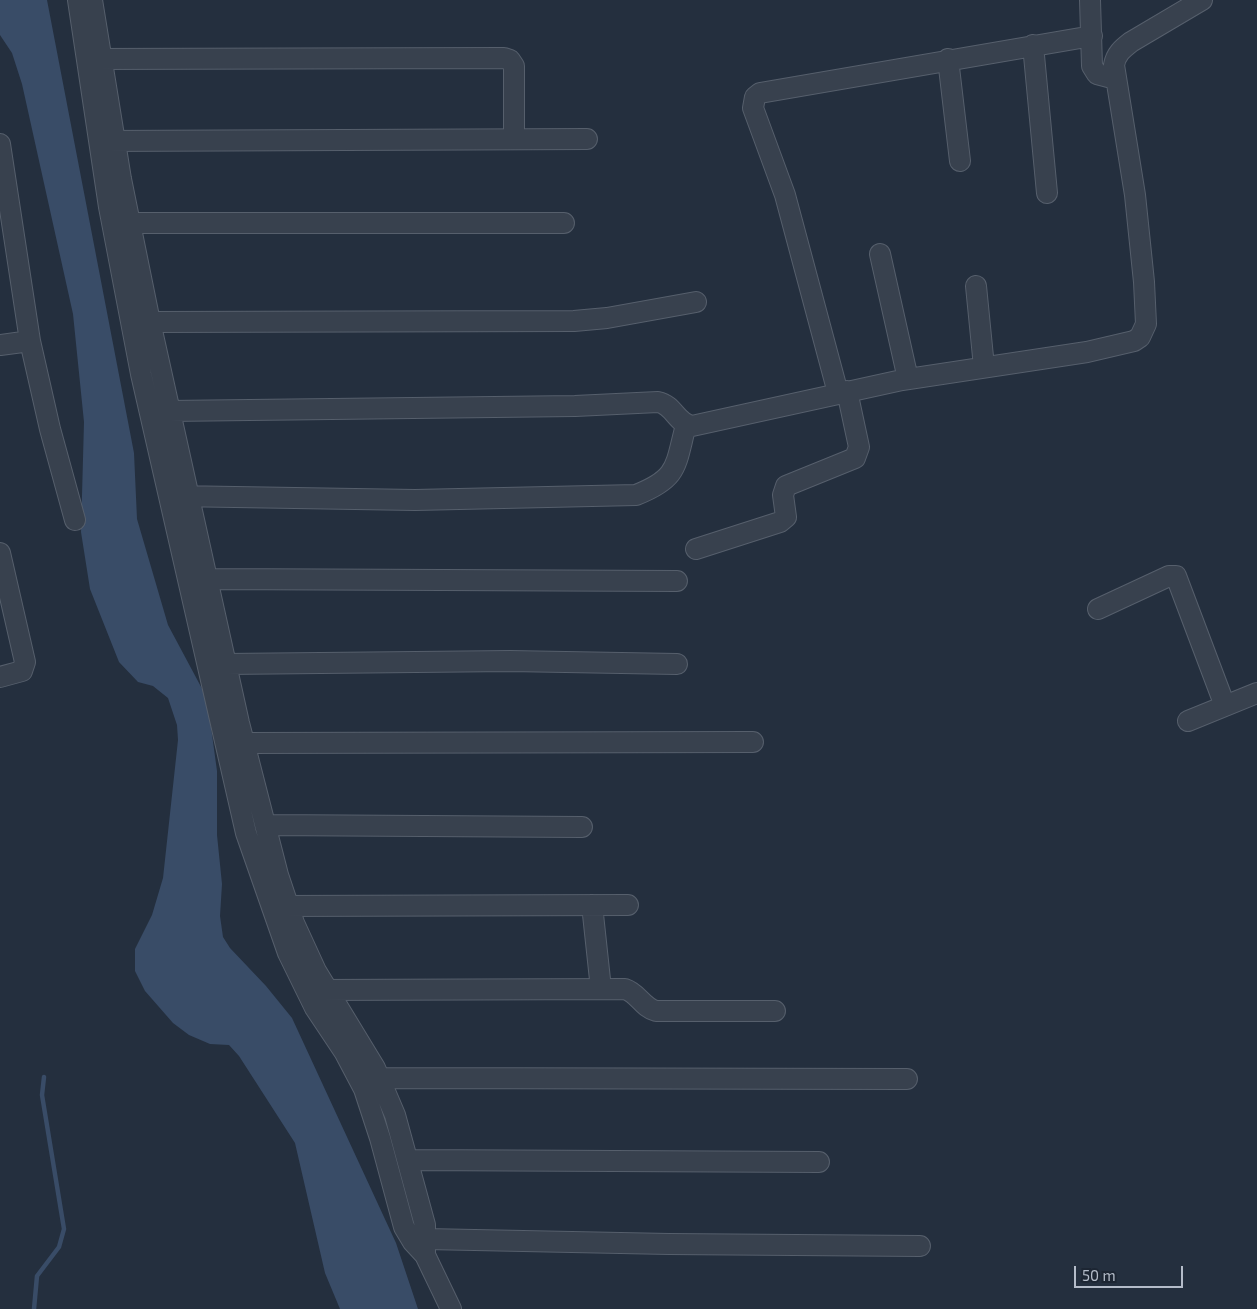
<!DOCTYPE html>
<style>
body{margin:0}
#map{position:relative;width:1257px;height:1309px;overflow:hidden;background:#242f3e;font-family:"Exo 2",sans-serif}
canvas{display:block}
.scale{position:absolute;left:1074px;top:1266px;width:109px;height:22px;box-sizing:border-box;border:2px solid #b4bcc9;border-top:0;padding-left:6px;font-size:15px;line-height:18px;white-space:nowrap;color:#b4bcc9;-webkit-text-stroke:4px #1d2633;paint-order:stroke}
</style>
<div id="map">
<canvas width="1257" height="1309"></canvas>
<div class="scale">50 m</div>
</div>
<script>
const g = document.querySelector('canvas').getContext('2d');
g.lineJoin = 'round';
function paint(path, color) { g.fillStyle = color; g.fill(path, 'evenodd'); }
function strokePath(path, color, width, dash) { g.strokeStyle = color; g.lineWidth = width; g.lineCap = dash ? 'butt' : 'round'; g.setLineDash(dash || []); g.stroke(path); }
const water = new Path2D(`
 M0,0H47L134,453L137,519L168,625L207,698L217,771V835L222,884L220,916L223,937L230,948L266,986L292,1018L396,1243L418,1309H340L325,1273L295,1143L239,1056L229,1045L210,1044L189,1035L173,1023L145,991L135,971V949L152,915L163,878L178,740L177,725L168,698L153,686L138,682L119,662L90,589L81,532L84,422L73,314L22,84L12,53L0,35Z`);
const stream = new Path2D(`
 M34,1309L37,1276L59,1247L64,1229L42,1095L44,1077`);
const minor = new Path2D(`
 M78,0L109,207L141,374L246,833L288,953L315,1008L345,1053L364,1089L380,1138L404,1227L413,1242L425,1255L451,1309
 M92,0L121,179L149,317L239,723L278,875L294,923L316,971L375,1068L395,1115L425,1225V1255
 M1090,0L1092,66L1097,74L1116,79
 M1033,45L1047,193
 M88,59L504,58L510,60L514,66V139
 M948,59L960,161
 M103,141L587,139
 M0,144L30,341L50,429L75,520
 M130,223H564
 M880,254L908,379
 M976,286L984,367
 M150,322L574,321L607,318L696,302
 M0,345L30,341
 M838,393L785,195L753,108L755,97L760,93L1092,36
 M169,411L575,406L658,402C674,405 676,423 692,426L902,380L1087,352L1134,341L1140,337L1146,324L1144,282L1135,195L1114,65C1116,54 1122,49 1131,42L1202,0
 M175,496L415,500L636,495C679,478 675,466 686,425
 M696,549L780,522L786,517L783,495L786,486L855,458L859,447L847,391
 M0,553L25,662L22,671L0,677
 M207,579L677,581
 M1098,609L1169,576H1176L1225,706
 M226,664L510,661L677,664
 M1188,721L1257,693
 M244,743L753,742
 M265,825L582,827
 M592,905L601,989
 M277,906L628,905
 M315,990L625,989C638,993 642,1007 656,1011H775
 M379,1078L907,1079
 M409,1160L819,1162
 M426,1239L669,1244L920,1246`);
paint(water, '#394c67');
strokePath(stream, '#394c67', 4.5);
strokePath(minor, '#565f6c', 22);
strokePath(minor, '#38414e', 20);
</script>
